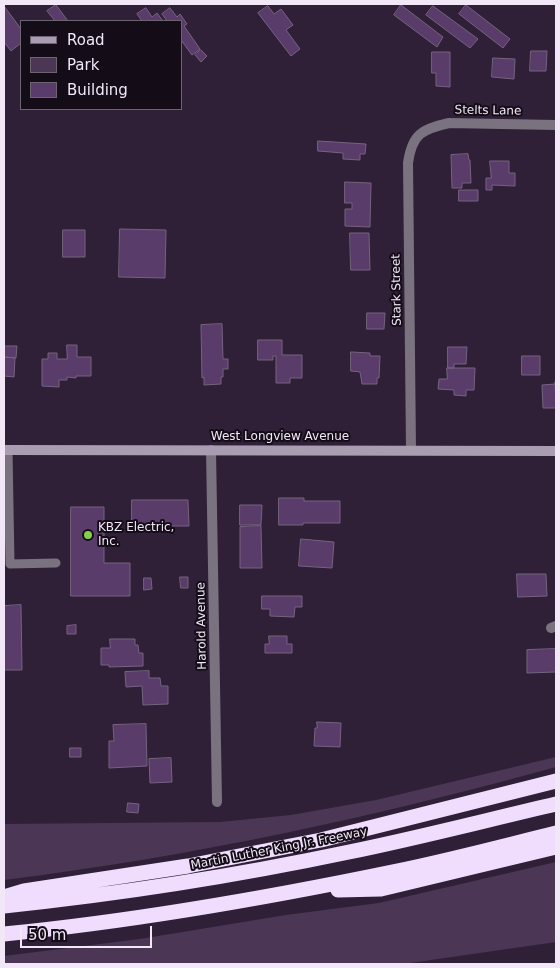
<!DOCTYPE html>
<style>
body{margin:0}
#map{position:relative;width:560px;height:968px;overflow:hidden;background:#2f2038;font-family:"DejaVu Sans",sans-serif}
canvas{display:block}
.frame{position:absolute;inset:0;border:5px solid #f1e7f7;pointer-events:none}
.legend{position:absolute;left:20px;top:20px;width:162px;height:90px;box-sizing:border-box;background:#140d17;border:1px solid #6c6471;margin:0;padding:6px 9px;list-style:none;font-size:15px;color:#f1e7f7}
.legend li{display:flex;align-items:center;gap:10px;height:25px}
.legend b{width:25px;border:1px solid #6c6471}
.scale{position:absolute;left:20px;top:926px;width:132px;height:22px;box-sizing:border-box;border:2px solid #f1e7f7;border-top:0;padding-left:6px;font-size:15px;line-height:18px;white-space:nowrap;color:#f1e7f7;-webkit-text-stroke:4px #140d17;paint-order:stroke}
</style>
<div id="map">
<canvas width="560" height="968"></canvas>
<div class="frame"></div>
<ul class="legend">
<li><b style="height:6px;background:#aa9db1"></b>Road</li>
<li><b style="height:14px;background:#4b3755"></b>Park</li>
<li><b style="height:14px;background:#593c69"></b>Building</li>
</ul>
<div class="scale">50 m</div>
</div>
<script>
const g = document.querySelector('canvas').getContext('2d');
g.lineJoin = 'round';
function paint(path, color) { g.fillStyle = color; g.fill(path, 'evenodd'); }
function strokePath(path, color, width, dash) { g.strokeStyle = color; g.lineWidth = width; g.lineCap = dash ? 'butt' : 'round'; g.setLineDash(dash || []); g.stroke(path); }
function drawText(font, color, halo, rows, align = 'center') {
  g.font = font + ' "DejaVu Sans",sans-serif'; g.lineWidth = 4; g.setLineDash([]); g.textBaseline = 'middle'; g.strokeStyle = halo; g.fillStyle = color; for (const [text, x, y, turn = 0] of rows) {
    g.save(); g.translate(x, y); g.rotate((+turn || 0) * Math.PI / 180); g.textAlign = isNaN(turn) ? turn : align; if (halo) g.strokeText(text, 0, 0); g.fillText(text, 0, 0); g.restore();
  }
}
const green = new Path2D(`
 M556,757V767C375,817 190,857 4,880V824L220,822L291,815L376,800Z
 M556,862V942L403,964H4V956L140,939L286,915L379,903Z`);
const building = new Path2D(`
 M56,5L68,21H55L47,11Z
 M401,5L443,37L437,47L394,15Z
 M466,5L510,39L503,48L459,14Z
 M4,6L21,29V43L11,51L4,42Z
 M268,6L274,14L281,9L293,25L286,30L300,49L291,56L258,13Z
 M433,6L478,39L470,48L426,15Z
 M146,8L152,17L157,13L163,21H142L137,14Z
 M170,8L177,17L180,14L187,24L184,26L200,49L192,55L181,40V21H167L162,14Z
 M201,50L207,56L201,62L195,55Z
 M531,51H547L546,71H530Z
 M432,52H450V87L436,86V73H432Z
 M493,58L515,59L514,79L492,77Z
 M318,141L366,144L365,154H360V160L343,159V153L318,151Z
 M468,154L469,160H470L471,183H462V188H452L451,155Z
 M490,161H509V173H515V186L492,185V190H486V178H491Z
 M345,182L371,183L370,227L345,226V209H352V203H345Z
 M459,190H478V201H459Z
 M120,229L166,230L165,278L119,277Z
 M63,230H85V257H63Z
 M350,233H369L370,270H351Z
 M367,313H385L384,329H367Z
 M222,324L223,359H228V369H223V377H221V384L204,385V377L202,378L201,325Z
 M258,340H282V355H302V378H290V383H276V356H273V360H258Z
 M67,345H77V357H91V376H76V378L67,377V380H59V387L42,386V359H48V353H57V359H67Z
 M4,346H17L16,358L4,357Z
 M448,347H467L466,364H454V368H448Z
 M351,352L370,353V356H380L379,378H377V384H362L360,372L351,371Z
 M522,356H540V375H522Z
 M4,357L15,358L14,377L4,376Z
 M447,368H475L474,390H466V396L454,395V390L438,389L439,379H447Z
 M555,382L556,408H543L542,385L555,384Z
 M279,498H304V501H340V523H303V525H279Z
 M132,500H188L189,526H132Z
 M240,505H262L261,525H240Z
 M71,507H104V563H130V596H71Z
 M261,526L262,568H240V527Z
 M301,539L334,542L332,568L299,566Z
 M517,574H546L547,596L518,597Z
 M180,577H188V588H181Z
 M144,578H151L152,589L144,590Z
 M262,596H302V607H295L294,617L270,616V609H262Z
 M21,605L22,670H4V606Z
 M76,625V634H67V626Z
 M269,636H287V644H292V653H265V644H269Z
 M110,639H135V645H138L139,653H143V666L109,667V665H101V648H110Z
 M556,649V672L527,673V650Z
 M149,671V678H160L161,686H168V704L143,705L142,686L126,687L125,672Z
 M317,722L341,723L340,747L314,746L315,728H317Z
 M146,724L147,766L109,768V741H114L113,725Z
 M70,748H81V757H70Z
 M171,758L172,782L150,783L149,759Z
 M128,803L139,804L138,813L127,812Z`);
const lane = new Path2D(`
 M8,450L10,564L56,563`);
const street = new Path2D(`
 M211,450L217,802
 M411,450L408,163C412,134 422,129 449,123L556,125
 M551,628L556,626`);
const secondary = new Path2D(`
 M4,450L556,451`);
const highway = new Path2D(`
 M338,890L381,889L556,847
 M4,897L24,891L188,866L321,840L556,781
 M4,906C120,894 235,876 349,852C418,838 487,820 556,804
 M4,934C136,921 267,898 397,871C451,860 503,846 556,833`);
const markers = [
 [88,535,5,"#87cf4b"]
];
const streetNames = [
 ["Stelts Lane",488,111,1],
 ["Stark Street",397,290,-91],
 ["West Longview Avenue",280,437],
 ["Harold Avenue",202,626,-91],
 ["Martin Luther King Jr. Freeway",279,849,-11]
];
const poiNames = [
 ["KBZ Electric,",98,528],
 ["Inc.",98,542]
];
paint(green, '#4b3755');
paint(building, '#593c69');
strokePath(building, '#75637f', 1);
strokePath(lane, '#7a727f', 9);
strokePath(street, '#7a727f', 10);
strokePath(secondary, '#aa9db1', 10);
strokePath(highway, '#f0dcfc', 15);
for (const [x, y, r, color] of markers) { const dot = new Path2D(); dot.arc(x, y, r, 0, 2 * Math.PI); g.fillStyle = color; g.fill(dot); strokePath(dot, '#140d17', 2); }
drawText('12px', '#f1e7f7', '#140d17', streetNames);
drawText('12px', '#f1e7f7', '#140d17', poiNames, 'left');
</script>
